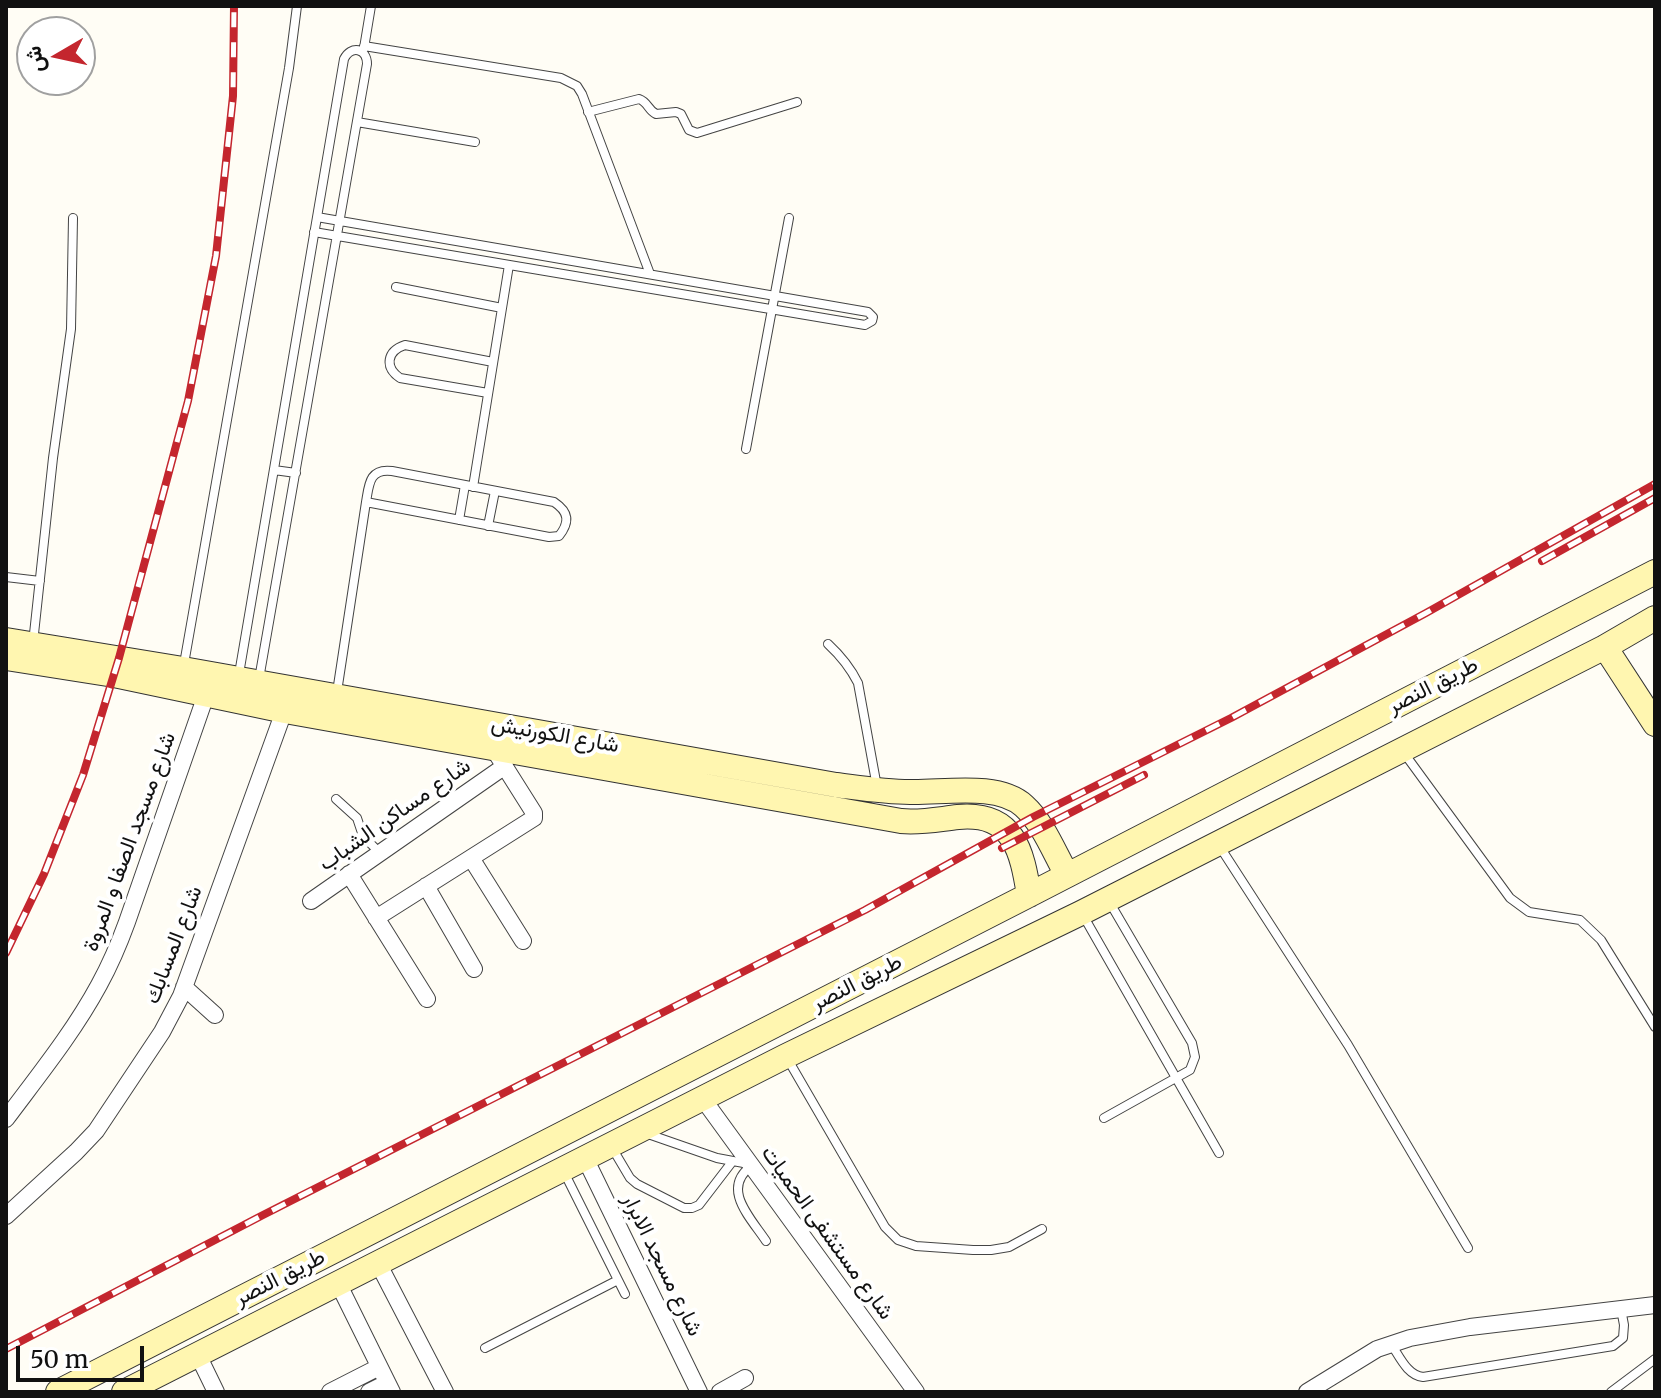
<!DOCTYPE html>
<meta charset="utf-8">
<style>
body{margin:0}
#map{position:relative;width:1661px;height:1398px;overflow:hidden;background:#fffdf5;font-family:Merriweather,Vazirmatn,serif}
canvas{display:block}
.frame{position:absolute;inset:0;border:8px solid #111;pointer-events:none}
.north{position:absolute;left:16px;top:16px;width:80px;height:80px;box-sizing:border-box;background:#fff;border:2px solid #a0a0a0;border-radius:50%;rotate:261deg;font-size:22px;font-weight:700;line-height:32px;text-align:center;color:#111}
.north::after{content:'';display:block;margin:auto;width:28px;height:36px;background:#c4262e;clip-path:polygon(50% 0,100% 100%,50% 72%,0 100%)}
.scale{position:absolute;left:16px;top:1346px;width:128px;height:36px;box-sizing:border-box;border:4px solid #111;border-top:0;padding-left:10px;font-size:24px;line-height:28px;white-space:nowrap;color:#111;-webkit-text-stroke:6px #fff;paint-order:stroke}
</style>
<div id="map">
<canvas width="1661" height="1398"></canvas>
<div class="frame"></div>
<div class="north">ش</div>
<div class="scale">50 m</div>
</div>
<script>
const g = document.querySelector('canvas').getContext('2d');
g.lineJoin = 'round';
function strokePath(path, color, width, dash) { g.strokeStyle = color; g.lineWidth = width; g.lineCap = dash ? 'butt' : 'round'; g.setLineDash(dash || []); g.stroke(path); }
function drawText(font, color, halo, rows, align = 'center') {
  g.font = font + ' Merriweather,Vazirmatn,serif'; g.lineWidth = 8; g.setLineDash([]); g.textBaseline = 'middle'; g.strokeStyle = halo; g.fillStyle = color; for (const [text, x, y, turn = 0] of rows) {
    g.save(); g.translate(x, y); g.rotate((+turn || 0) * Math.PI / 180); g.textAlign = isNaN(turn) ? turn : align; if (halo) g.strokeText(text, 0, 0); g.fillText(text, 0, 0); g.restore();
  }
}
const service = new Path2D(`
 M364,46L561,78L577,86L582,94L650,274
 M364,48L371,6
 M588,112L639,99C648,102 648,110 656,114L676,112L681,114L689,130L697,133L797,102
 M357,122L475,142
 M314,232L865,325L872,321L873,317L868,312L317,217
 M396,287L502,308
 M488,393L400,378C384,367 387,351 405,345L493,362
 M746,449L789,218
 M274,470L296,473
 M473,487L509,265
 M459,520L465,485
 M488,526L495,491
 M6,577L40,581
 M33,643L53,458L71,329L73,218
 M828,644C841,656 850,667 858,683L877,787
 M184,664L289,68L297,6
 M239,674L344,59C351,45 367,48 367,64L259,679
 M337,692L366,502C369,485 369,468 392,471L554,502C569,512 570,522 559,536L549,537L366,502
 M1404,753L1510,898L1529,912L1580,920L1601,940L1655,1027
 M336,799L357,818L363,836L380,853
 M1220,847L1348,1045L1468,1248
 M1084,917L1219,1153
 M787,1058L885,1227L898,1240L916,1246L973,1250H991L1009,1247L1042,1229
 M1104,1118L1190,1070L1195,1057L1192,1043L1110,903
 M648,1134L717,1158L749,1164
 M611,1146L630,1178L637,1184L684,1208H692L699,1205L732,1162
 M751,1166C721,1189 750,1217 766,1241
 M563,1170L625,1294
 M1391,1344C1400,1357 1407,1375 1423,1377L1613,1346L1623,1338L1624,1325L1621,1309
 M485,1348L618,1280
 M1611,1392L1655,1359`);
const minor = new Path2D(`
 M471,858L523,941
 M349,874L427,999
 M426,886L474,969
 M311,901L505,766
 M376,918L534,818V813L493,748
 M184,987L215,1015
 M703,1099L916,1392
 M6,1119C38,1076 73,1033 99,985C110,965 119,944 127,922L206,695
 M585,1158L699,1392
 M6,1216L76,1152L96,1131L162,1032L181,996L287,703
 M378,1263L445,1392
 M338,1283L392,1392
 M198,1355L216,1392
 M330,1392L379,1367
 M369,1392L387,1383
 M720,1392L745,1378
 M1307,1392L1377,1349L1410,1338L1470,1327L1655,1305`);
const secondary = new Path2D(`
 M6,640L183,669L836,785C860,788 885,792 910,792C943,793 998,782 1024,806C1043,823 1054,852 1067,875
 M1605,647L1655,724
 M6,658L114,675L285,711L901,821C921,823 939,819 958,817C1014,812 1022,851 1029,895
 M58,1392L1029,895L1655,572
 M124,1392L786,1056L1081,913L1605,647L1655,618`);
const rail = new Path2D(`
 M1542,561L1655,498
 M1002,848L1144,775
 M6,953L44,874L83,775L119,658L188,401L216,256L233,96L234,6
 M6,1349L263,1215L865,910L1033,817L1231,718L1426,613L1655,484`);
const streetNames = [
 ["طريق النصر",1433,686,-27],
 ["شارع الكورنيش",555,735,10],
 ["شارع مساكن الشباب",395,815,-35],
 ["شارع مسجد الصفا و المروة",130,842,-70],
 ["شارع المسابك",174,945,-69],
 ["طريق النصر",857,983,-27],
 ["شارع مستشفى الحميات",827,1233,54],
 ["شارع مسجد الابرار",662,1265,64],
 ["طريق النصر",280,1278,-27]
];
strokePath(service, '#444', 10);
strokePath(minor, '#444', 18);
strokePath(secondary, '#333', 26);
strokePath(service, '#fff', 8);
strokePath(minor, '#fff', 16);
strokePath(secondary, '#fff6b0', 24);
strokePath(rail, '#c4262e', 8);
strokePath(rail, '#fff', 5, [15]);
drawText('22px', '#111', '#fff', streetNames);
</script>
